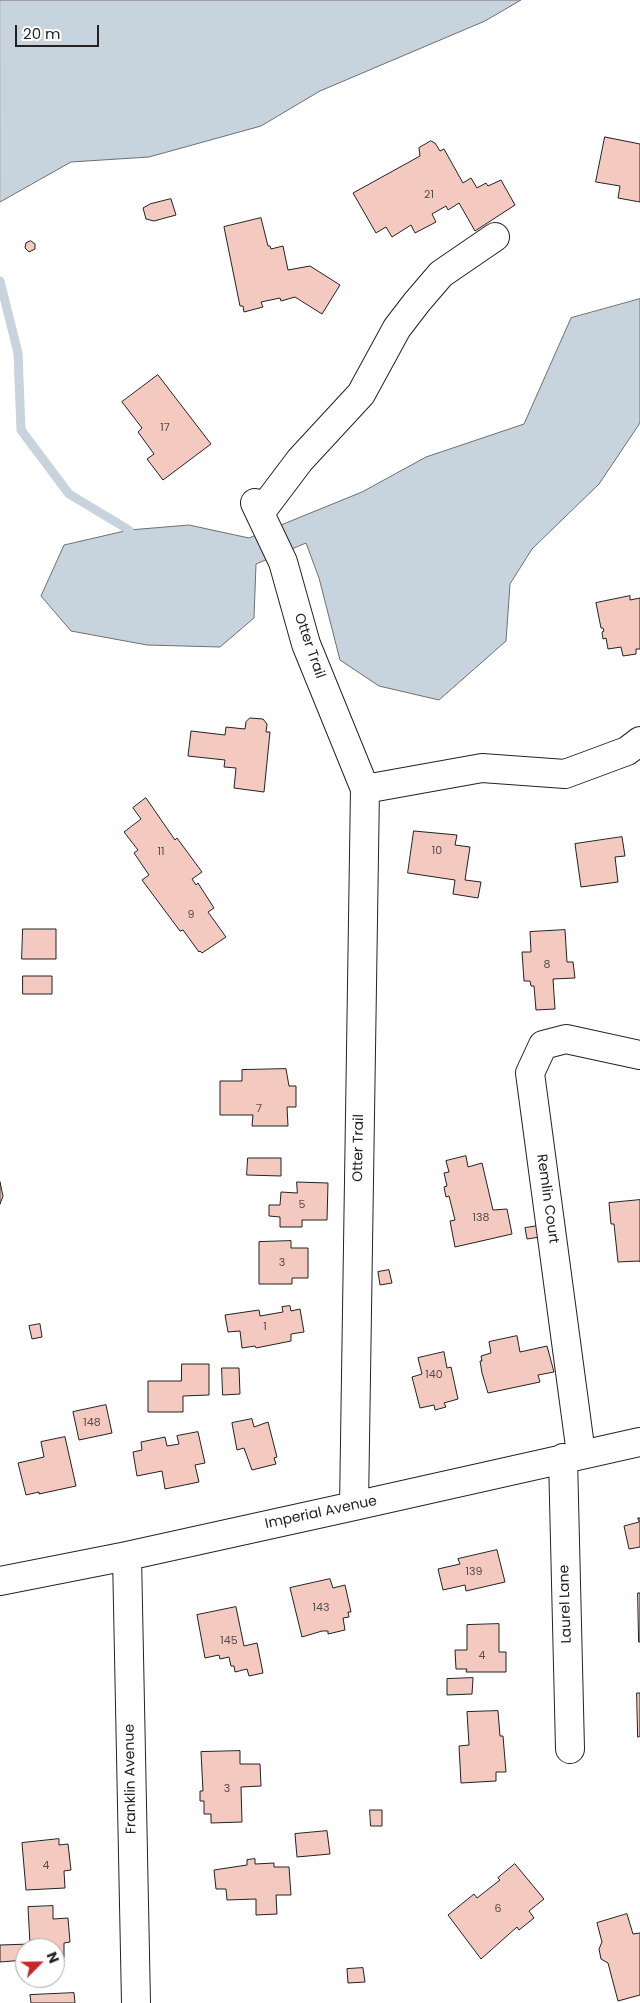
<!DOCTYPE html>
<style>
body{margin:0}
#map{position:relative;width:640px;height:2003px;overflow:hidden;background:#fff;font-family:Poppins,sans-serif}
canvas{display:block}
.north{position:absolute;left:15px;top:1938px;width:50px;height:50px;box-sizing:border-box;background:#fff;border:1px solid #a7a7a7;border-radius:50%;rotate:67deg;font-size:14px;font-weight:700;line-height:20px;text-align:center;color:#222}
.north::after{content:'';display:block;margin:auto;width:18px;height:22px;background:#c62828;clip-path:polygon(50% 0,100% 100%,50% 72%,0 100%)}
.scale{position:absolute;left:15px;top:25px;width:84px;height:22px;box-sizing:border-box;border:2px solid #222;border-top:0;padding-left:6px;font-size:15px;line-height:18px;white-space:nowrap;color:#222;-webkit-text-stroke:4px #fff;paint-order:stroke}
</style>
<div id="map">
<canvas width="640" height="2003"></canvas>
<div class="north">N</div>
<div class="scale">20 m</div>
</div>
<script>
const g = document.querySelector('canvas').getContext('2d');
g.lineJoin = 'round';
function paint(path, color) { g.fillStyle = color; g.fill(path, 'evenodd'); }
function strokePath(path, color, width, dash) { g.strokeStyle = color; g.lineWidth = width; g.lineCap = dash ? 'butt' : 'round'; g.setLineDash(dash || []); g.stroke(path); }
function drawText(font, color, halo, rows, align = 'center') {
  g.font = font + ' Poppins,sans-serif'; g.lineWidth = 4; g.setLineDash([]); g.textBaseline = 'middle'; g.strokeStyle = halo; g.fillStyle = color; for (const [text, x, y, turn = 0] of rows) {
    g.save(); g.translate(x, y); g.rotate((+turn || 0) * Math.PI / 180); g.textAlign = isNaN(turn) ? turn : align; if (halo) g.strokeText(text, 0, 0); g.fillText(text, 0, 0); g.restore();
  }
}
const water = new Path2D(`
 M0,0H521L485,21L320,91L261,126L149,157L71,162L0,202Z
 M640,299V423L599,484L532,549L510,584L506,641L439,700L379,686L340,660L319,578L306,543L256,564L254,618L220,647L147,645L71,631L41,596L64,545L129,530L189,525L249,538L362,492L426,457L524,424L571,318Z`);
const stream = new Path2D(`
 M0,281L18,353L21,430L69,494L129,530`);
const building = new Path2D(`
 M605,137L640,144V202L618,198L620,186L596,182Z
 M431,141L435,143L440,151L444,149L463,183L471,178L477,188L486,183L488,186L501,180L515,205L475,231L459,203L448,210L446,206L432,214L436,222L415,233L411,225L392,237L386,227L376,233L353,193L420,156L419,148Z
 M171,199L176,215L154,221L146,219L143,208L150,204Z
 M261,218L268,246H270L271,249L283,246L288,270L310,266L340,285L322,314L295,297L281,301L280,298L261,302L263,307L244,312L243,306H240L224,227Z
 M31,241L35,244V249L29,252L25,248L26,243Z
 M158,375L211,444L163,480L147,459L154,454L138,432L142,428L122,402Z
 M630,596V600L640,598V649H636V654L623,656L621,647L608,649L606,638L603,639L602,632L604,631L603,628H601L596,603Z
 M250,718L263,719L267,724L266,732H270L264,792L234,788L236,768L224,767L225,760L188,756L191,731L225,735L226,727L245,729L246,722Z
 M146,798L175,840L177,838L202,872L192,879L196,885L198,883L214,908L208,912L226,937L202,953L200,951L199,952L183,930L180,931L142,880L149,875L134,853L138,850L124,832L141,819L133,808Z
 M414,831L457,835L455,845L470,847L465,880L481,882L478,898L453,894L455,880L408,873Z
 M622,837L625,856L615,857L618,882L581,887L575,844Z
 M23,929H56V959H22Z
 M565,930L567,962H573L575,978L553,979L555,1009L536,1010L534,986H531L530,981H524L522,952H531L530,932Z
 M23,976H52V994H23Z
 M286,1069L289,1086H296V1107H287L288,1126H252L253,1115H220V1081H242V1070Z
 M466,1156L468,1167L482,1163L493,1210L507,1209L512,1234L455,1247L450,1221L455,1220L449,1196L446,1197L444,1187L447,1186L444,1173L449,1172L446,1161Z
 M248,1158H281V1176L247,1175Z
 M0,1182L3,1196L0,1204Z
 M297,1182L328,1183L327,1220H302V1227H280V1217L269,1216V1205H280L281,1192L297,1193Z
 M640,1200V1262L639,1261L618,1262L614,1224H611L609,1203Z
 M538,1226L540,1237L527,1239L525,1228Z
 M291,1241V1248H308V1278H292V1284H259V1242Z
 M389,1270L392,1283L380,1285L378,1272Z
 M290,1306L291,1311L300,1309L304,1332L291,1334V1341L256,1348L255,1346L242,1348L240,1331L228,1332L225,1315L259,1310L260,1316L283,1312L282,1307Z
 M40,1324L42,1337L32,1339L29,1326Z
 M517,1336L520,1352L547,1346L554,1372L538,1375L540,1382L488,1393L482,1373L480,1361H482L481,1356L491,1353L489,1342Z
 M444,1352L447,1368L451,1367L458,1399L444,1403L446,1407L435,1410L434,1405L420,1408L412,1377L422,1374L418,1358Z
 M182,1364H209V1395L183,1396V1412H148V1381H181Z
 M222,1368H239L240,1394L223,1395Z
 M106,1405L112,1433L79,1440L73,1412Z
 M252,1419L254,1427L268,1422L277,1457L274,1458L276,1464L252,1470L244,1448L237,1450L232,1423Z
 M198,1432L205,1463L195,1465L199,1482L165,1489L162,1471L137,1476L133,1452L142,1450L141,1442L165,1437L167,1446L179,1444L177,1436Z
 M65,1437L76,1486L39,1494V1492L26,1495L18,1463L44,1457L41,1442Z
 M638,1518H640V1547L629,1549L624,1526L639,1522Z
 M497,1550L505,1582L466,1591L465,1585L443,1590L438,1569L460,1564L458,1559Z
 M330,1579L333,1588L345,1585L351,1612H348L349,1617L343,1618L345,1630L328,1634V1631H322L302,1637L290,1588Z
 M638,1593H640V1642H639Z
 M236,1607L244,1646L257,1643L263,1673L249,1676L247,1669L235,1672L234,1666H231L229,1657L220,1659L219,1655L205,1658L197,1615Z
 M499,1624V1652H506V1672H466L467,1669H456L455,1650H467V1625Z
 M473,1678L472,1694L447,1695V1679Z
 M637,1693H640V1736L638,1737Z
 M498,1711L500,1736H503L506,1772H496V1781L461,1783L459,1746L469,1745L467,1712Z
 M240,1751V1764H260L261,1786L241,1787L242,1822L211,1823V1814H204V1801H200V1791H203L201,1752Z
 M370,1810H382V1826H371Z
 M327,1831L330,1854L297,1857L295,1834Z
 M59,1839V1845L68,1844L71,1870L64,1871L65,1888L26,1890L22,1843Z
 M255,1859V1864L274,1863V1867H289L291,1895H276L277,1914L256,1915V1899L227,1900L226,1889H216L214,1870L247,1865V1860Z
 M515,1864L544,1899L529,1911L534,1918L519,1930L517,1927L481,1959L448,1915L474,1894L477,1898L500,1880L498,1878Z
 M53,1906V1919L68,1918L70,1942L64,1943V1958L55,1959V1948H25V1960L0,1962V1945L30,1944L28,1907Z
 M627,1914L633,1934L640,1933V1995L618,2001L608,1963L601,1959L599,1949L602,1942L597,1923Z
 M363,1968L365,1982L348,1983L347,1969Z
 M74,1993L75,2003H31L30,1995Z`);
const minor = new Path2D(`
 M255,503L283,562L306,644L365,789L354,1506
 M260,513L300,460L361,394L397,328L417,302L441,274L495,237
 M365,789L482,768L565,774L627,751L640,741
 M581,1454L530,1073L543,1045L566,1039L640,1055
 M563,1458L570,1749
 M127,1556L136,2003
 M0,1581L127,1556L354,1506L640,1442`);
const numberNames = [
 ["21",429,195],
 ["17",165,428],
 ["10",437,851],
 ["11",161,852],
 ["9",191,915],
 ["8",547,965],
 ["7",259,1109],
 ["5",302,1205],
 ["138",481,1218],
 ["3",282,1263],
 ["1",265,1327],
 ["140",434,1375],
 ["148",92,1423],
 ["139",474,1572],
 ["143",321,1608],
 ["145",229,1641],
 ["4",482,1656],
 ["3",227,1789],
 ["4",46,1866],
 ["6",498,1909]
];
const streetNames = [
 ["Otter Trail",309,646,71],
 ["Otter Trail",359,1148,-89],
 ["Remlin Court",547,1199,82],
 ["Imperial Avenue",321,1513,-12],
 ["Laurel Lane",566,1604,-92],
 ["Franklin Avenue",131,1779,-91]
];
paint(water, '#c7d3dd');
strokePath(water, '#6f6f6f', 1);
strokePath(stream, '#c7d3dd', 9);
paint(building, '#f3c9c0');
strokePath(building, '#222', 1);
strokePath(minor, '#222', 30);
strokePath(minor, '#fff', 28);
drawText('11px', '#564c4a', null, numberNames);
drawText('14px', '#222', '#fff', streetNames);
</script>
